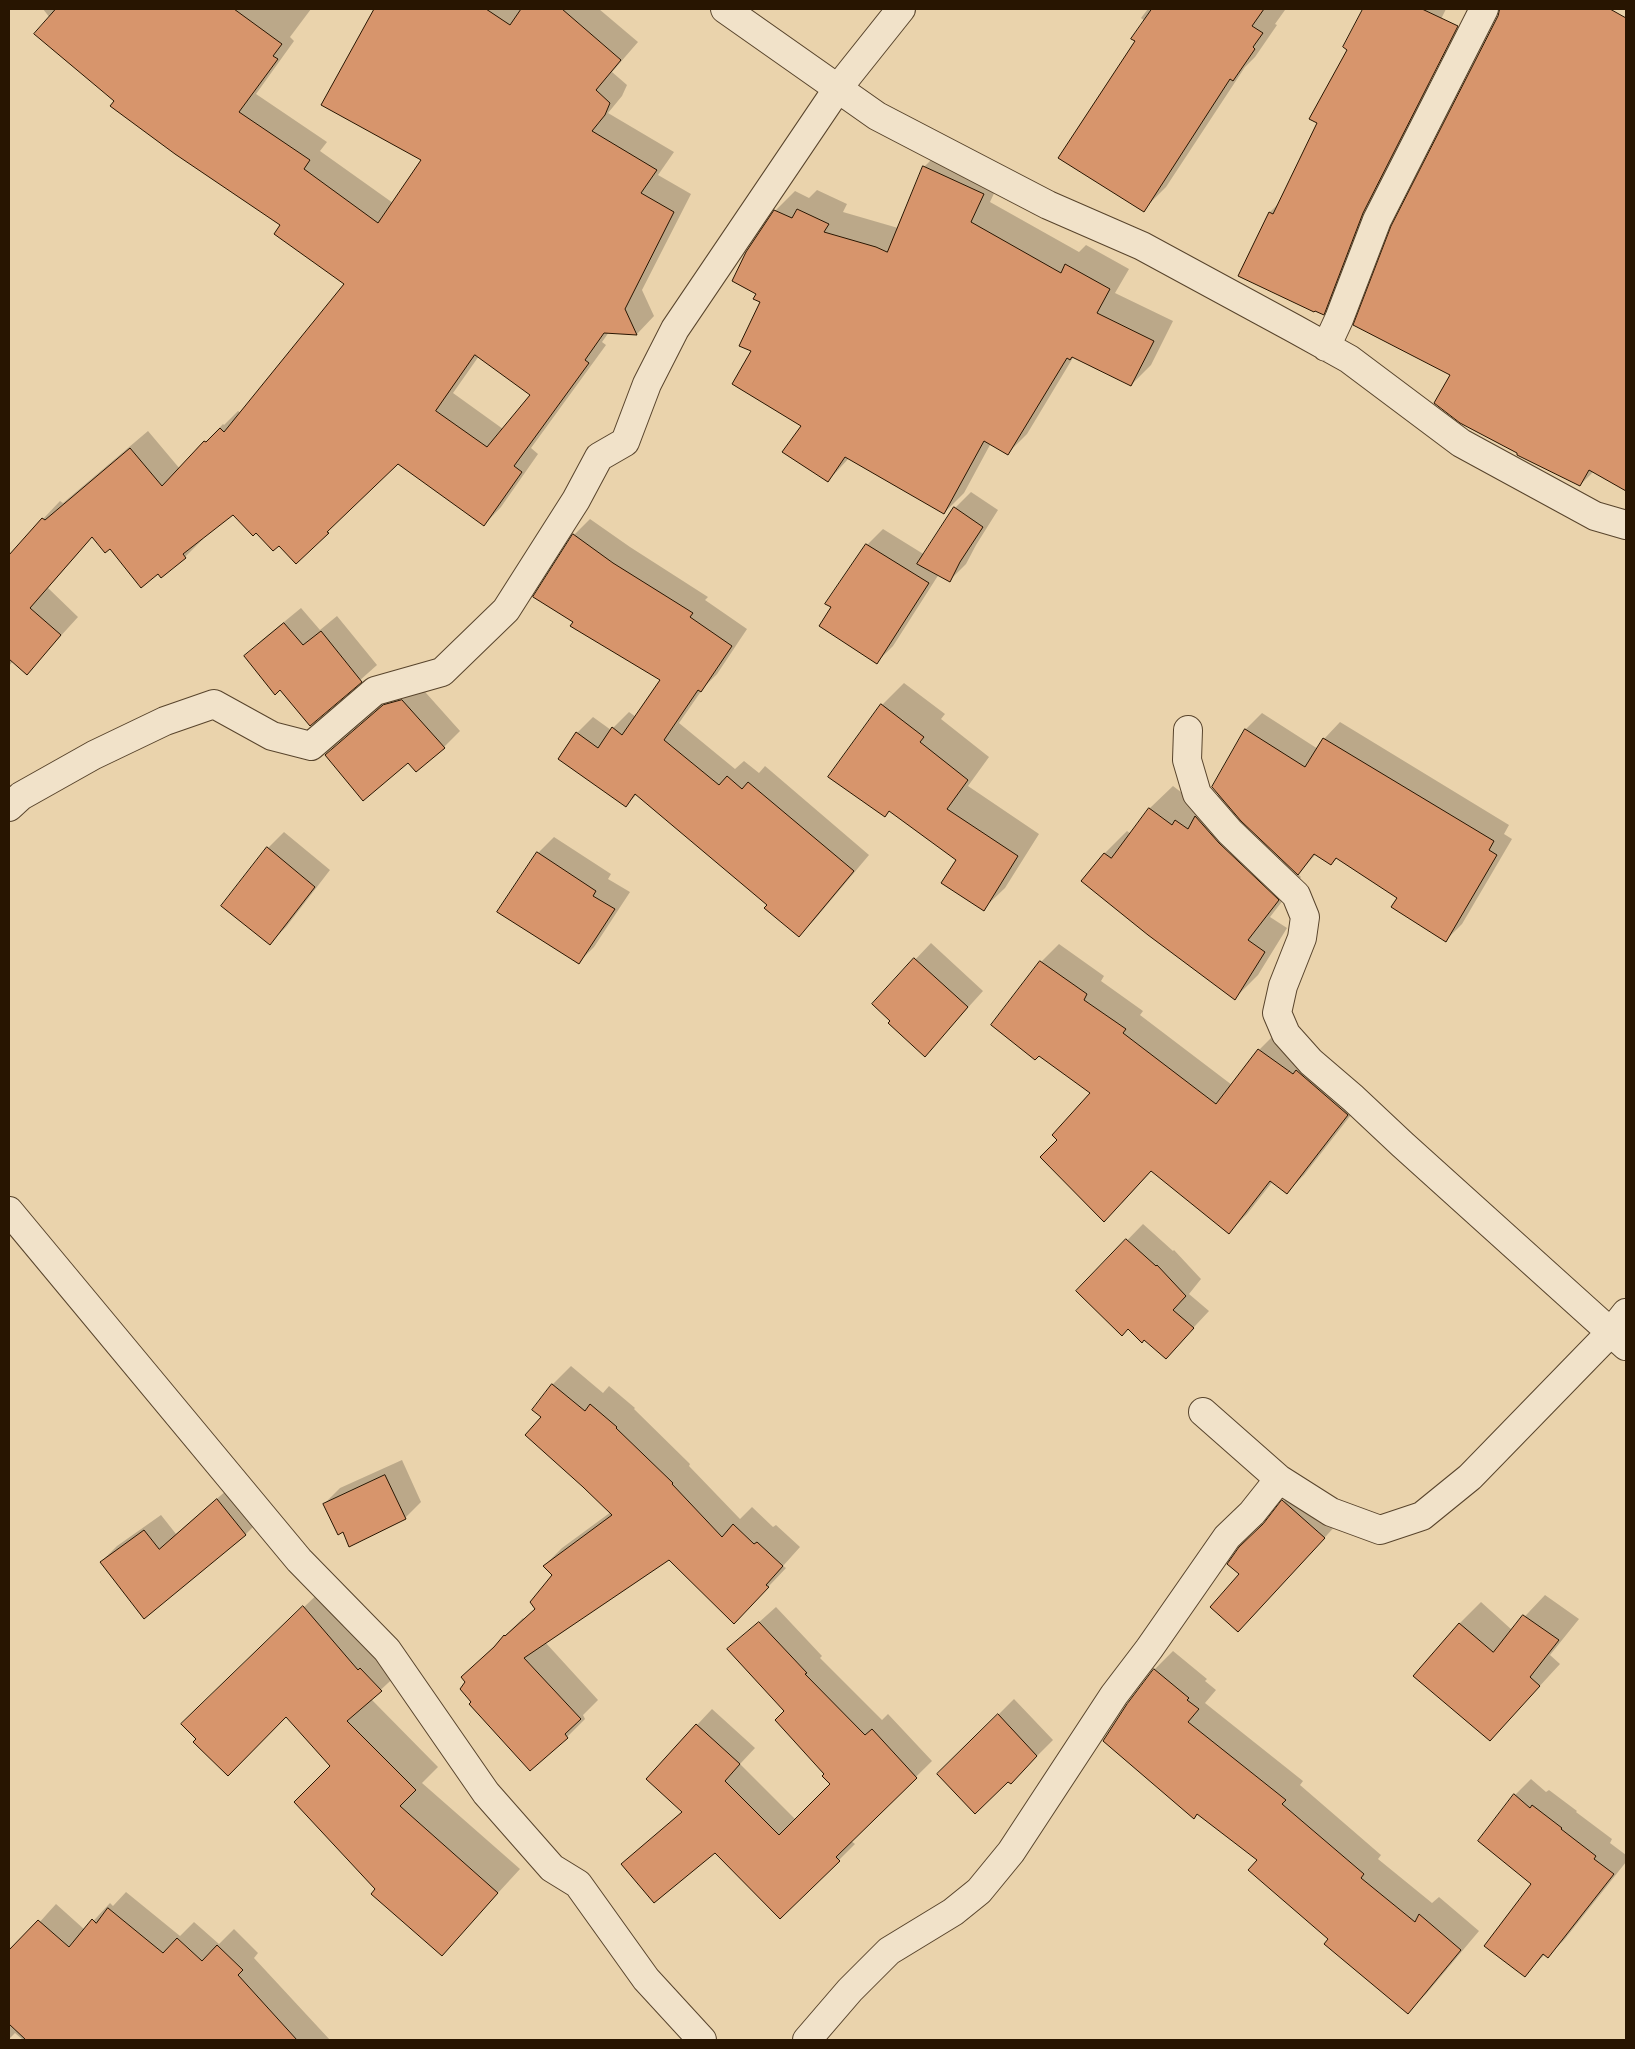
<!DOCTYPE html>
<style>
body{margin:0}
#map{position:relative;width:1635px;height:2049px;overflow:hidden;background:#ead3ac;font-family:"Libre Caslon Text",serif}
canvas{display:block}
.frame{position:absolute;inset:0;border:10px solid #281501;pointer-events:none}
</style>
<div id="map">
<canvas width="1635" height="2049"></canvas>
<div class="frame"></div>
</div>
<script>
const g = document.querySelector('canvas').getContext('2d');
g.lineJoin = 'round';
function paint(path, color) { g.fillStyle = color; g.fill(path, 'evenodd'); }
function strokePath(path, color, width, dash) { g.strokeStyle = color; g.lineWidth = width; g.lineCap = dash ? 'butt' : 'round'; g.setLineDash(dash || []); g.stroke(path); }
const shadow = new Path2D(`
 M43,9H311L290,37L294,41L256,94L327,142L320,151L393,203L423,159L323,104L376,9H599L638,42L612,72L627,85L622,96L608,113L674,152L658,175L691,194L642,290L654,316L637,334L609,332L602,342L606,345L531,448L538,454L501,507L484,525L398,462L296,563L279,544L256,532L233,513L202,538L203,539L185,557L161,576L158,572L110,548L93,536L48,588L78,617L27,673L13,661L9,666V555L60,501L63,503L148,431L180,469L223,424L224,425L238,411L241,413L346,284L282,225L115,101ZM479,356L531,394L503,429L453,393Z
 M1148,9L1285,10L1275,24L1277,25L1255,57L1245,67L1166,187L1143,210L1137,41L1145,21L1141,18Z
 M1364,9H1446L1413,76L1434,86L1340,297L1324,313L1240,276L1270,212L1280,202L1319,122L1349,49L1345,47Z
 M1506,9H1609L1583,65L1611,81L1626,57V489L1594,471L1580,485L1452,374L1454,112Z
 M944,147L1003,174L990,202L1079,252L1086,245L1129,269L1115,293L1173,321L1151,365L1131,385L1074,356L1027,434L1007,454L991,443L964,493L944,513L849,458L828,481L803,425L752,351L761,301L757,293L775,211L795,191L809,198L817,190L847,204L843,212L898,228L924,167Z
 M971,492L998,510L976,545L966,564L950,580L939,574L893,646L877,662L867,545L883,529L925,555L955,508Z
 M590,519L630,547L708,597L705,600L747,629L717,674L704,687L679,723L735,769L744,761L759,773L765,766L869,855L815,919L799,935L769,905L637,794L626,805L577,733L593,717L611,730L629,712L636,717L662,679L575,622L574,535Z
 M301,608L320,630L337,616L377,665L311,724L280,688L246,656L262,640Z
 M904,683L945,714L941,719L989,757L968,786L1039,834L1005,888L983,909L958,860L890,810L885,816L882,705Z
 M418,684L460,731L444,747L409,761L326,755L400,689Z
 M1262,713L1318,749L1324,739L1340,722L1509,825L1504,834L1512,839L1462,924L1446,940L1399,898L1337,858L1331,864L1316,854L1298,874L1301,877L1270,917L1287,928L1258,975L1235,998L1104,854L1127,831L1131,834L1150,808L1173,786L1194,802L1208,805L1219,794L1213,787L1246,729Z
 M284,832L330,870L286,927L270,943L268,848Z
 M554,837L611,874L608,879L630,892L594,947L578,963L538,853Z
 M931,943L983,991L925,1055L873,1004Z
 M1059,944L1104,976L1101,981L1143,1011L1140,1015L1232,1085L1259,1050L1277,1032L1365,1097L1304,1175L1287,1192L1273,1181L1247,1214L1229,1232L1152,1170L1122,1203L1058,1140L1092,1093L1041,962Z
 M1143,1224L1173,1251L1174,1250L1201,1279L1189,1294L1209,1311L1181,1341L1078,1291Z
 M571,1366L603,1393L609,1386L635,1408L634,1409L690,1464L689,1466L740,1519L752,1507L773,1527L776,1525L800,1547L783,1566L786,1568L752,1604L669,1558L545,1642L598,1700L583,1715L585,1719L567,1737L467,1682L463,1677L523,1618L524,1619L536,1609L554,1575L544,1566L562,1548L611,1512L543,1417L534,1410L553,1384Z
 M402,1460L421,1502L405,1518L343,1530L324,1504L340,1488Z
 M234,1484L262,1518L246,1534L144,1617L101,1562L117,1546L161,1515L176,1534Z
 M1297,1487L1338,1523L1252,1617L1240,1574L1266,1522Z
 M327,1585L404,1668L371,1699L438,1767L422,1783L520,1869L442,1954L377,1889L332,1766L286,1715L197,1739L205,1702Z
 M1545,1595L1579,1619L1550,1655L1560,1664L1490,1740L1415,1676L1460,1623L1481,1602L1512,1630Z
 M776,1607L822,1656L820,1658L882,1720L888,1714L932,1761L851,1841L855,1844L839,1860L715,1852L623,1864L683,1811L697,1725L712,1709L755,1748L740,1764L796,1820L831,1784L786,1711L729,1649Z
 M1173,1651L1207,1679L1205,1681L1216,1690L1205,1703L1303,1781L1300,1785L1381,1855L1378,1859L1432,1903L1439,1897L1479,1931L1426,1994L1408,2012L1330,1939L1259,1859L1128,1705L1155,1669Z
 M1014,1699L1053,1740L1011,1782L1008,1780L939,1774Z
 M1531,1779L1546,1792L1549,1790L1577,1811L1576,1812L1612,1839L1610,1843L1626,1855V1862L1564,1940L1548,1956L1545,1954L1525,1975L1532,1884L1515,1795Z
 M126,1892L180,1936L194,1922L219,1944L234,1929L258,1953L254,1958L330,2040H23L15,2033L9,2039V1956L56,1904L85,1930L110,1903L113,1906Z`);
const building = new Path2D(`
 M56,9H234L282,44L273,56L278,59L239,112L310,160L304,169L378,223L421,160L321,105L374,9H486L510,25L521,9H562L621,60L596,90L610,103L605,115L592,131L657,170L641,193L674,212L625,309L637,335L604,333L585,360L589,363L514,466L522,472L484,526L398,464L327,532L329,533L296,564L279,546L273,551L256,533L253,536L233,515L183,554L186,558L161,578L158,574L141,588L110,549L105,553L92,537L30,608L61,635L27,675L9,659V555L42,518L45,520L130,448L162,486L204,441L206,442L220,428L224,432L344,284L274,234L280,225L175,154L110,106L114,101L34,34ZM475,355L530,395L487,447L436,411Z
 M1152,9H1264L1252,26L1263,33L1253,47L1255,49L1233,81L1230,79L1144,212L1058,158L1135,41L1131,39Z
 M1363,9H1422L1458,26L1363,213L1324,315L1315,311L1314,312L1238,276L1269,212L1273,214L1317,123L1309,119L1347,50L1343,47Z
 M1500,9H1610L1626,18V491L1589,470L1580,486L1517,455V453L1460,423L1434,403L1450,375L1353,325L1391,226L1498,16Z
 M923,166L984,194L971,222L1061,273L1065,264L1110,289L1097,313L1154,341L1131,386L1072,357L1070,360L1067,358L1008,455L984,441L944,514L845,457L828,482L782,452L801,426L732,384L751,351L739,346L760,302L753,299L756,294L732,281L746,252L774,210L792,218L797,209L829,224L824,232L876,247L887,252Z
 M954,507L983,527L960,562L950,582L917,564Z
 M573,534L613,563L693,613L690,617L732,646L701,692L698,690L664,740L719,785L727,776L742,789L748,782L854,871L799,937L764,908L767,905L635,794L626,807L558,759L576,732L598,748L612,727L622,735L660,680L570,626L573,622L533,597Z
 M866,544L929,583L877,664L819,626L831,607L825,604Z
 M284,623L303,645L321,631L362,682L310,726L280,690L275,695L244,656Z
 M402,700L445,748L416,772L408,763L363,801L325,755L383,705Z
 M881,704L924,737L920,742L968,780L947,809L1018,856L984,911L941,883L956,860L889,811L885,817L828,777Z
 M1245,729L1305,767L1323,738L1494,841L1489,850L1497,855L1446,942L1391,907L1397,898L1336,858L1331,865L1314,854L1298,875L1241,821L1212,787Z
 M1149,808L1172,825L1175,820L1188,829L1195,816L1219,843L1279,900L1248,940L1265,952L1235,1000L1148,935L1081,881L1104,853L1111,858Z
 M267,847L315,887L270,945L221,906Z
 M537,852L596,891L593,896L615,909L579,964L497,912Z
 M914,958L968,1007L925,1057L888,1023L890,1021L872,1004Z
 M1040,961L1087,994L1084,1000L1126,1029L1123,1033L1216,1104L1258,1049L1293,1074L1296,1070L1348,1115L1287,1194L1270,1181L1229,1234L1151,1171L1104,1222L1040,1157L1057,1140L1052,1135L1090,1093L1039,1056L1035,1060L991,1025Z
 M1126,1239L1156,1266L1157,1265L1186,1296L1173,1310L1194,1328L1166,1359L1144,1340L1142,1343L1128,1329L1122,1336L1076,1291Z
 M552,1384L585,1411L590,1404L617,1427L616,1428L673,1483L672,1484L722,1537L733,1524L754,1544L757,1542L783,1566L766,1585L769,1587L734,1624L669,1560L524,1658L581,1719L565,1734L568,1738L530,1771L469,1704L471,1702L460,1689L465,1682L461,1677L494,1647L504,1635L505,1636L535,1609L530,1602L552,1575L543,1566L612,1515L583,1487L525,1435L541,1417L532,1410Z
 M385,1475L406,1519L349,1547L343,1532L338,1535L323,1504Z
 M217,1499L246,1535L144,1619L100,1562L144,1530L159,1549Z
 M1282,1500L1325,1538L1238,1632L1210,1607L1239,1574L1227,1564L1239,1547L1263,1524Z
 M303,1606L358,1670L360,1668L382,1691L347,1721L416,1790L400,1806L498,1893L442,1956L371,1894L375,1889L294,1802L330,1766L286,1717L228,1776L193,1742L196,1739L181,1724Z
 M1523,1615L1559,1640L1530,1677L1540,1686L1490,1741L1413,1676L1459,1623L1493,1652Z
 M759,1622L807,1673L805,1674L865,1735L872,1729L917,1778L836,1857L840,1861L780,1919L715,1853L654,1903L621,1864L682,1812L646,1779L696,1724L740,1764L725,1781L779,1835L830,1784L822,1776L824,1774L775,1720L784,1711L727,1649Z
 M1154,1669L1189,1698L1187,1700L1199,1709L1188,1722L1286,1800L1282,1804L1364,1874L1361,1878L1415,1922L1419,1914L1461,1950L1408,2014L1324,1944L1328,1939L1248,1870L1257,1860L1197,1814L1194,1819L1103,1741L1127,1704Z
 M998,1714L1037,1756L1011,1784L1008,1782L975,1814L937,1774Z
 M1514,1794L1530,1808L1532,1805L1562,1828L1561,1829L1596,1856L1594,1859L1614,1874L1548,1958L1543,1954L1525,1977L1484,1946L1531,1884L1478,1841Z
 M108,1908L163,1953L177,1938L202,1961L217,1945L243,1970L238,1975L297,2040H26L9,2024V1950L38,1920L69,1947L92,1919L96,1923Z`);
const street = new Path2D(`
 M725,9L877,116L1048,205L1142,246L1295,329L1349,359L1461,443L1595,516L1626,525
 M1326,347L1339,319L1377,220L1484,9
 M1188,730L1187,760L1197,794L1230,832L1296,895L1305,917L1302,938L1283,986L1277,1013L1286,1034L1311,1062L1353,1098L1402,1144L1626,1346
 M9,807L21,796L94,755L165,721L214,704L272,736L311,746L375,691L442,672L506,610L576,500L599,457L625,442L647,384L675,329L838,88L901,9
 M9,1211L299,1560L387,1650L486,1793L552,1868L578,1884L646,1979L702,2040
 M1203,1412L1279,1479L1331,1512L1380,1530L1422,1516L1470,1477L1611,1332L1626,1313
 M807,2040L850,1990L889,1951L953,1912L979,1891L1011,1852L1114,1695L1149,1649L1227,1537L1252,1513L1279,1479`);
paint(shadow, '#0003');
paint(building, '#d7956c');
strokePath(building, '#281501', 1);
strokePath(street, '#58442c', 30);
strokePath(street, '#f1e2c9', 28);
</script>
